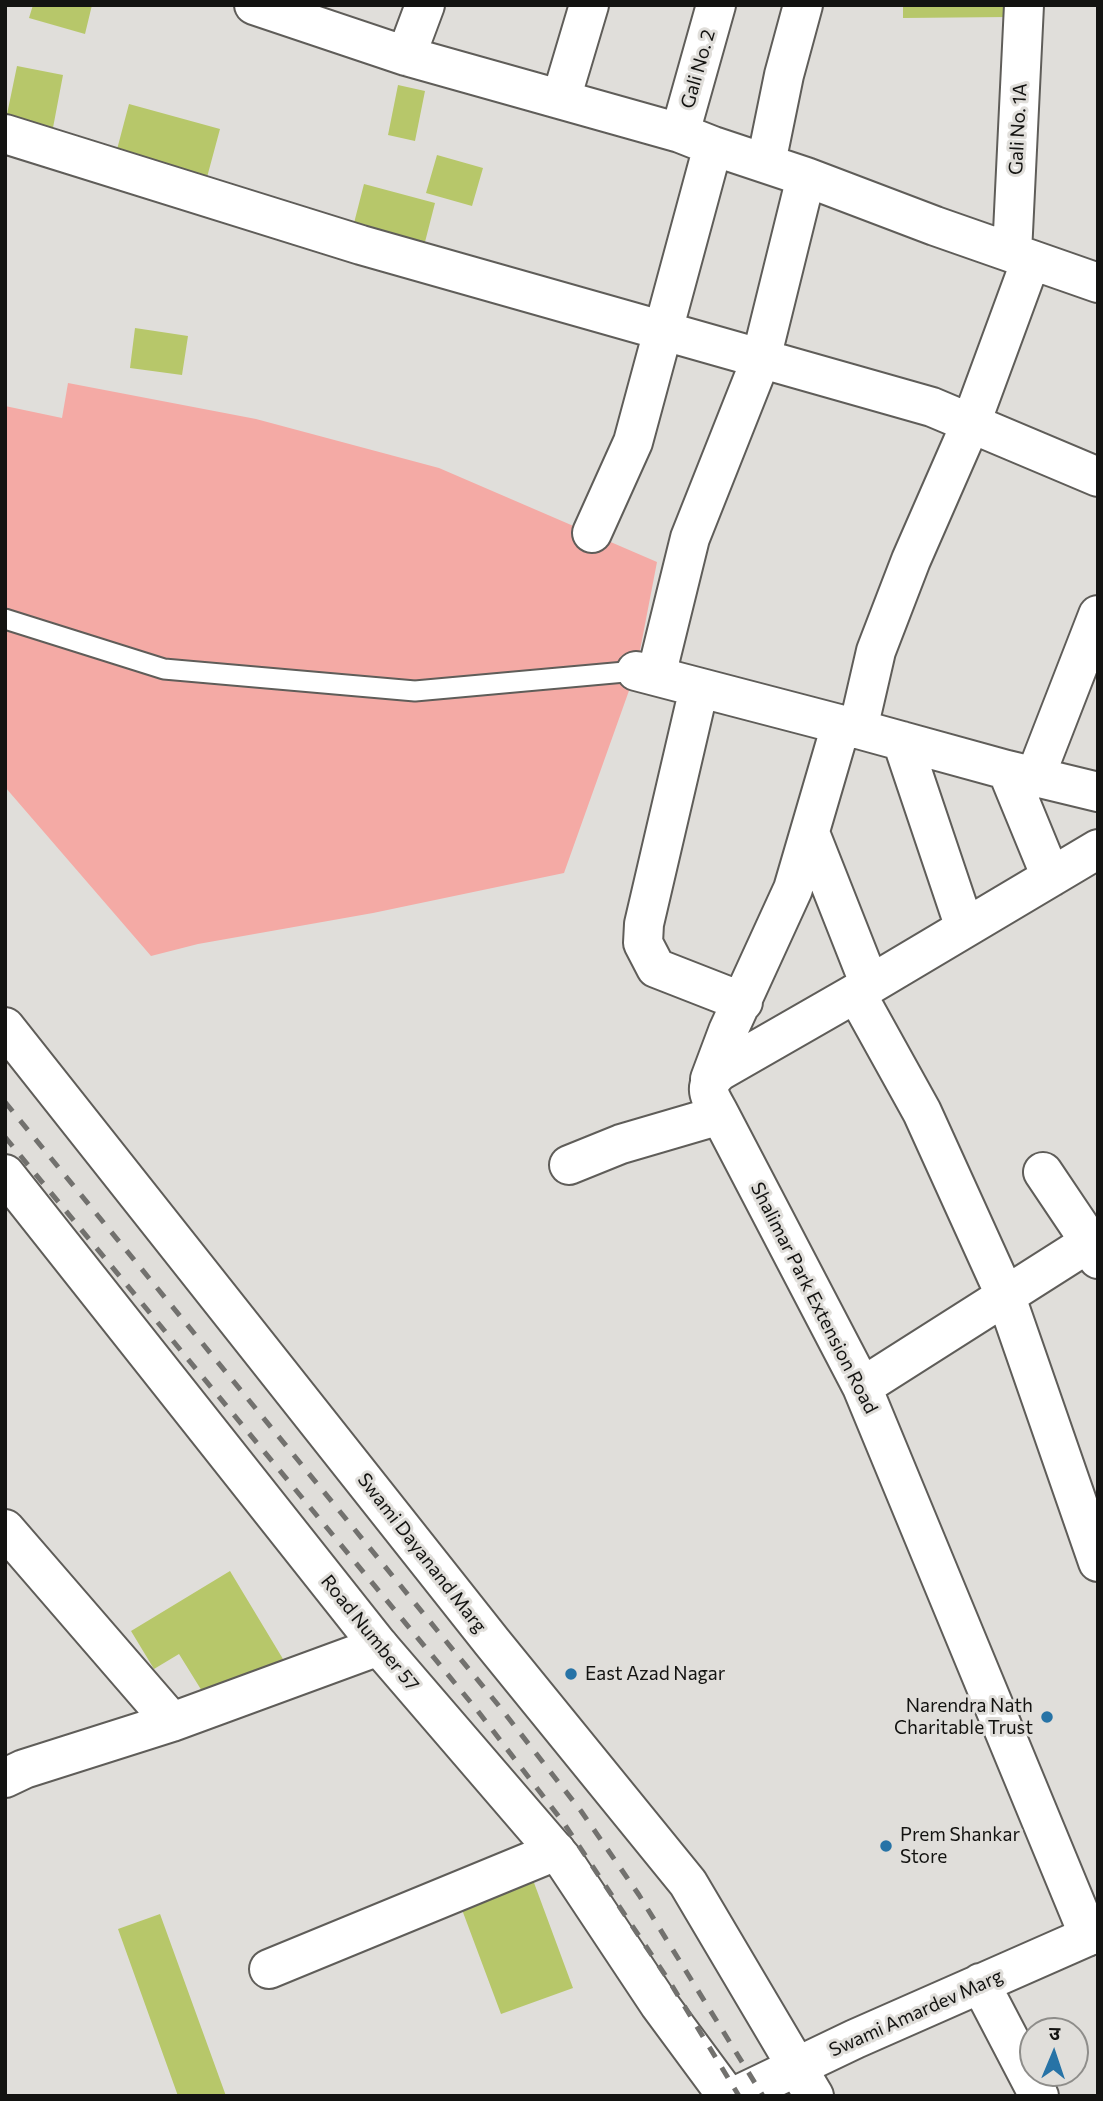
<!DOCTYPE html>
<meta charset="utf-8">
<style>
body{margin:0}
#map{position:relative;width:1103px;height:2101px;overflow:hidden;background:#e0deda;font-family:Commissioner,"Noto Sans Devanagari",sans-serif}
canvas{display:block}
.frame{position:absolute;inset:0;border:7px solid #131311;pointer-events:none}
.north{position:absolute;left:1019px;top:2017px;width:70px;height:70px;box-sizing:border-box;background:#e0deda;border:2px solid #8e8d8a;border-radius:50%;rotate:2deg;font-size:19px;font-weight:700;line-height:28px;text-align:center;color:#131311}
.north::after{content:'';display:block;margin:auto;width:24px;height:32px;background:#2773a6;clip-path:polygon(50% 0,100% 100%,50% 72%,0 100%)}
</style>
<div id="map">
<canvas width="1103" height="2101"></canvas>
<div class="frame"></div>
<div class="north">उ</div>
</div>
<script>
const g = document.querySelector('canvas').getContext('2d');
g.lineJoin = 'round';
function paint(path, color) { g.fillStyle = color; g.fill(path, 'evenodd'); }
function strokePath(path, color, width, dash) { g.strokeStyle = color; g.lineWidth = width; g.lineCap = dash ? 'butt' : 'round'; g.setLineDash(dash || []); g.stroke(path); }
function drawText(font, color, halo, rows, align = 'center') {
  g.font = font + ' Commissioner,sans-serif'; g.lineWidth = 6; g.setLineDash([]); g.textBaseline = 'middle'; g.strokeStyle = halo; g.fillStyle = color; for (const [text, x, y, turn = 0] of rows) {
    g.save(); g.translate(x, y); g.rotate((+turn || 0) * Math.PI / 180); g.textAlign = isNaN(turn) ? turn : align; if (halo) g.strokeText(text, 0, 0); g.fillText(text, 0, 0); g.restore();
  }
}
const green = new Path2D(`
 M68,383L256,419L439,468L657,562L636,671L564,873L373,913L198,944L151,956L5,787V406L62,418Z`);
const building = new Path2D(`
 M33,5H92L85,34L29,18Z
 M903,5H1008V17L903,18Z
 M17,66L63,75L52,133L5,124Z
 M398,85L425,91L415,141L388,135Z
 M129,104L220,129L206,181L115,157Z
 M437,155L483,168L472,206L426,193Z
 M364,184L435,203L425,242L354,223Z
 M135,328L188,336L182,375L130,368Z
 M230,1571L283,1659L210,1704L179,1654L154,1669L131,1631Z
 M533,1880L573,1988L501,2014L461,1907Z
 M160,1914L226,2096H178L118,1929Z`);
const service = new Path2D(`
 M5,619L164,669L415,691L636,671`);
const minor = new Path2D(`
 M254,5L406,56L680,133L713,146L806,177L935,226L1098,283
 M406,56L425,5
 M561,99L589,5
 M680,133L716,5
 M5,134L361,245L932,407L1098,477
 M766,163L784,75L803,5
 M1012,253L1024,5
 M592,533L633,442L713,146
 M636,671L858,729L1007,770L1098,792
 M656,676L690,538L761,359L806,177
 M699,688L644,924L643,943L656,968L743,1002
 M858,729L876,651L911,560L971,423L1031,260
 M902,741L965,928
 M1007,770L1051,877
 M1035,777L1098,615
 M810,833L870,985
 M856,993L922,1112L1006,1297L1098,1562
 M710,1079L728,1031L793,889L841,725
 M569,1165L621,1144L720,1115
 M1043,1172L1090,1242L1098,1259
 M862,1387L1098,1237
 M5,1529L172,1722
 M5,1778L24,1769L172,1722L379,1646
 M1089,1936L862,1387L720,1115C710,1096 701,1087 720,1071L856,993L1098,849
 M269,1969L556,1851`);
const tertiary = new Path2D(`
 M980,1983L1039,2096
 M736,2096L855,2039L1098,1932`);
const primary = new Path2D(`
 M5,1027L492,1642L688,1883L814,2096
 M5,1174L379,1646L564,1861L659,2004L727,2096`);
const rail = new Path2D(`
 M5,1102L499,1706L581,1811L639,1895L763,2096
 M5,1137L477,1710L563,1822L671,1984L739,2096`);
const markers = [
 [571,1674,7,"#2773a6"],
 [1047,1717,7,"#2773a6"],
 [886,1846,7,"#2773a6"]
];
const streetNames = [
 ["Gali No. 2",698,69,-74],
 ["Gali No. 1A",1018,129,-87],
 ["Shalimar Park Extension Road",814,1298,63],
 ["Swami Dayanand Marg",422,1553,52],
 ["Road Number 57",370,1633,51],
 ["Swami Amardev Marg",916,2013,-24]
];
const poiNames = [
 ["East Azad Nagar",585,1674],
 ["Narendra Nath",1033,1706,"right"],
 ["Charitable Trust",1033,1728,"right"],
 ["Prem Shankar",900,1835],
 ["Store",900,1857]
];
paint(green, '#f4aaa5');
paint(building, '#b7c76a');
strokePath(service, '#5f5d59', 23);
strokePath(minor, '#5f5d59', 42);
strokePath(tertiary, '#5f5d59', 42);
strokePath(primary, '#5f5d59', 42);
strokePath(service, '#fff', 19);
strokePath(minor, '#fff', 38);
strokePath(tertiary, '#fff', 38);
strokePath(primary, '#fff', 38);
strokePath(rail, '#72716e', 5, [12, 12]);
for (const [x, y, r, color] of markers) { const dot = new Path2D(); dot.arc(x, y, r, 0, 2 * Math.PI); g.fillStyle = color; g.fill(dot); strokePath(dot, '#e0deda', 2.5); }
drawText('19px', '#131311', '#e0deda', streetNames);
drawText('19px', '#131311', '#e0deda', poiNames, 'left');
</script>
